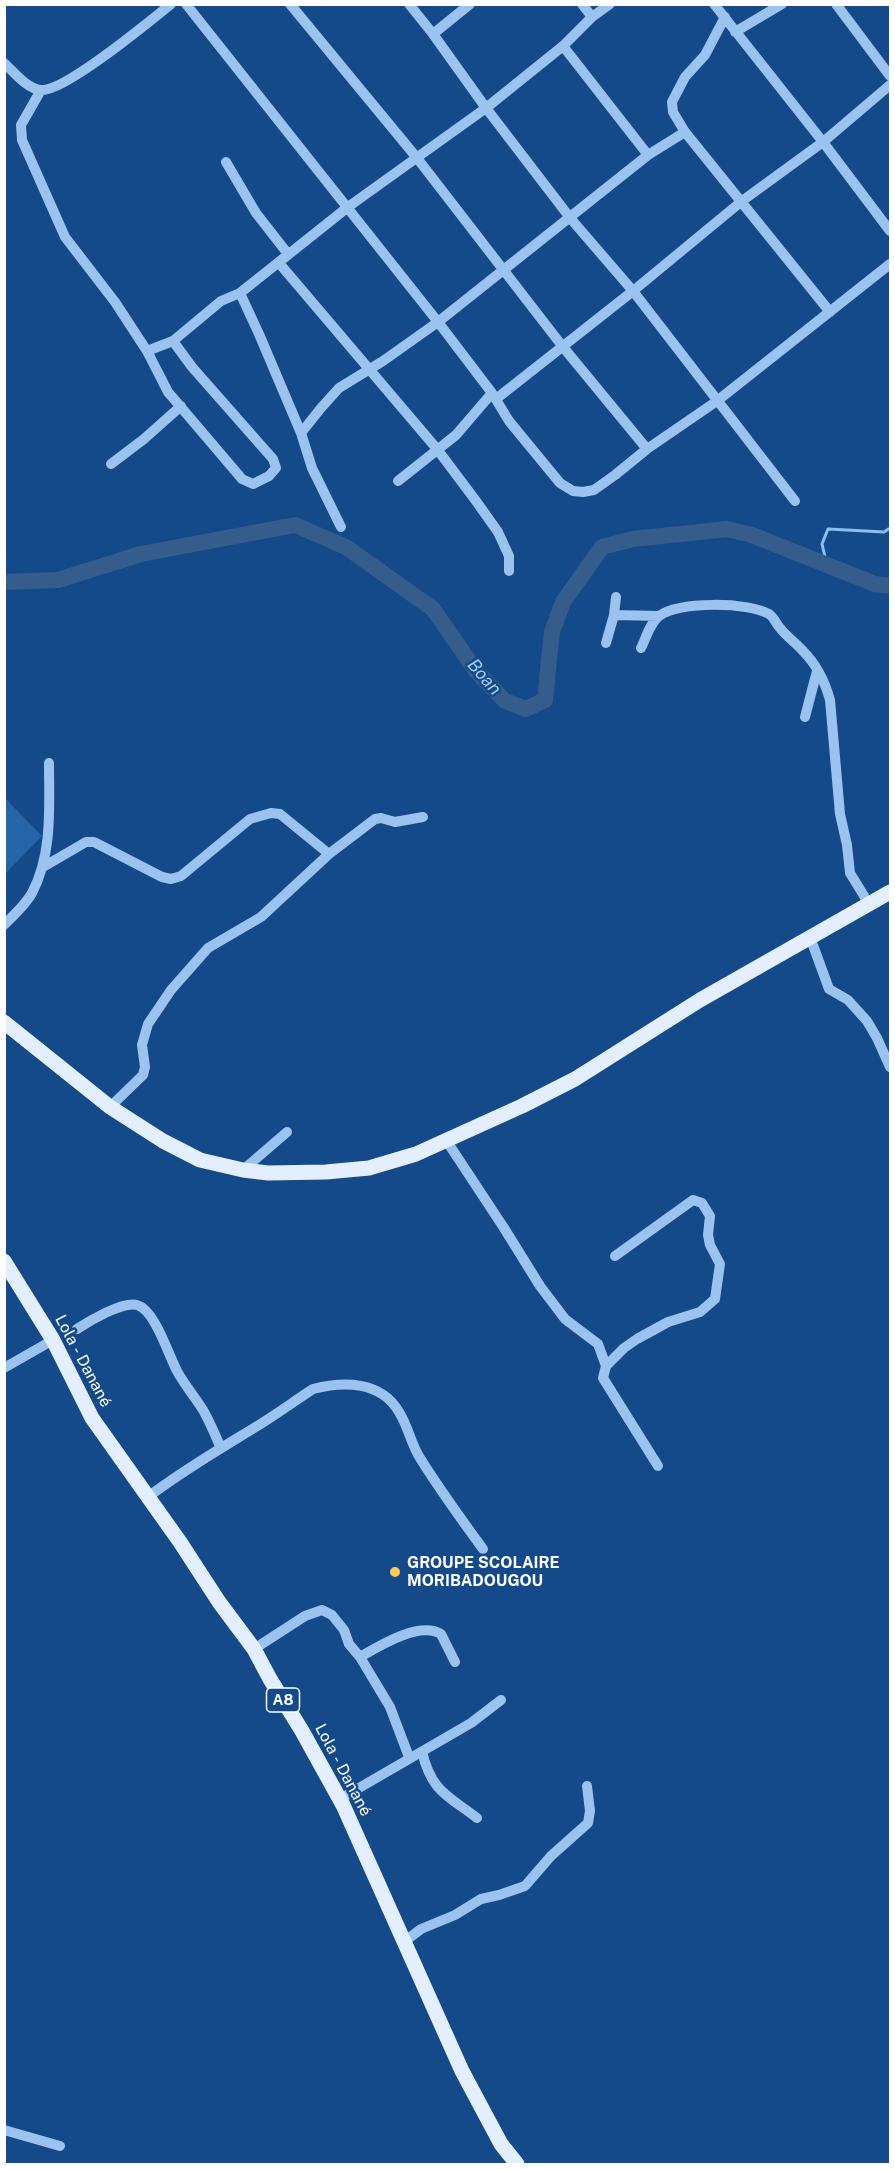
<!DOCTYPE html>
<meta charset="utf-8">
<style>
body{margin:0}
#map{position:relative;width:895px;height:2169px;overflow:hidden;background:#144a89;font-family:"Public Sans",sans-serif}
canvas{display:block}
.frame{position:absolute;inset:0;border:6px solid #fff;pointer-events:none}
</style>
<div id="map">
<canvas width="895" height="2169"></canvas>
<div class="frame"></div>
</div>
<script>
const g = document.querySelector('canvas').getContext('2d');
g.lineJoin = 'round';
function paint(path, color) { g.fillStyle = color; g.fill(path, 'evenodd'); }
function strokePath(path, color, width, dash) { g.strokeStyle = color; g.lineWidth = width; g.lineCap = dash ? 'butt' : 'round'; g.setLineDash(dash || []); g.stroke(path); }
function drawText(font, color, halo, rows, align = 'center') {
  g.font = font + ' "Public Sans",sans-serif'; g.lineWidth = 5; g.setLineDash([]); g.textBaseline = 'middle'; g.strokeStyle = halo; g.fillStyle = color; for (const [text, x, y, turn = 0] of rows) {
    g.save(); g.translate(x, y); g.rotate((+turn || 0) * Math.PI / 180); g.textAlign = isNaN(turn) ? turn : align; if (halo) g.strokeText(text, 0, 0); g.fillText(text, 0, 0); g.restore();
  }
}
const green = new Path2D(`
 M5,798L42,836L5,874Z`);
const stream = new Path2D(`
 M827,565L822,544L828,529L884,532L890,528`);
const river = new Path2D(`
 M4,582L58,580L141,554L295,525L346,547L433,609L476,671L505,701L526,709L545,700L552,632L563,602L602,547L633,539L727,529L752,535L875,584L890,586`);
const minor = new Path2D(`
 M186,4L438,322L492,393L509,421L560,483L573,491L583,492L594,490L615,475L647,449L717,401L890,264
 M290,4L417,158L563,347L647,449
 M409,4L433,34L486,108L571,219L633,291L795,501
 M582,4L592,17
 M714,4L823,142L890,231
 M836,4L890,76
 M725,17L705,55L685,77L672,102L673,112L685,132L830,312
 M735,32L782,4
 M433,34L470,4
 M563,46L648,155
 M4,63C14,72 27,89 41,90C64,92 150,21 171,4
 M41,90L21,125L22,140L65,237L115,302L147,351L173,341L221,301L240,293L348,207L486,108L563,46L592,17L610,4
 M226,162L256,213L288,254
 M279,263L437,449L476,501L498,532L509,556V571
 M240,293L259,334L301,433
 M147,351L168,392L242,479L253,484L269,476L276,468L273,459L192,367L173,341
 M496,399L633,291L742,201L823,142L890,85
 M111,464L144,439L181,406
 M398,481L456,435L492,393
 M341,527L312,468L301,433L321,408L339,388L383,361L438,322L648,155L685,132
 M614,615L659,616
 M606,643L614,615L616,597
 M641,648C646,638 650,623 659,616C679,601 748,602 769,614C774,617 776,624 780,628C787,637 796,643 803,651C816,664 825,682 830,700L840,814L847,845L850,873L869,904
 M805,717L817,671
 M43,867L86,842H94L162,877L171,879L181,876L250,819L271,813L280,814L329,854
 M4,925C14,915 26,904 32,893C53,853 49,806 49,763
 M810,937L829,989L848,1000L867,1021L877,1038L890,1067
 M110,1107L143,1075L145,1067L142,1045L148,1024L171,990L208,948L261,917L329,854L375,819L381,818L395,822L423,817
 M446,1140L504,1228L540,1286L565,1319L598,1344L606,1366L603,1378L658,1466
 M243,1170L287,1132
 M77,1329C89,1321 123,1301 137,1305C155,1310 168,1354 177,1371C184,1384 195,1397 203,1410C210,1422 215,1435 221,1448
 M606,1366L624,1348L637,1339L668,1322L700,1312L715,1299L720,1264L710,1245L708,1235L710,1216L702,1203L693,1200L615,1256
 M4,1368L53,1340
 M148,1497C182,1471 218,1450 254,1428C274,1416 293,1402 313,1389C344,1381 381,1381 399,1412C408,1426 411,1444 420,1458C440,1490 461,1519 483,1549
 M254,1649L305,1616L322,1610L332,1615L344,1630L349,1644L360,1657L390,1707L409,1757
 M360,1657C379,1646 419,1621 441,1634L455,1662
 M422,1752C432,1792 447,1795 477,1818
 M340,1799L471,1723L501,1700
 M404,1942L421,1929L455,1915L481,1899L499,1895L525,1886L551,1856L588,1823L590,1811L587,1786
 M4,2130L60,2146`);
const major = new Path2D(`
 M4,1022L110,1107L163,1141L200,1160L243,1170L268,1173L326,1172L369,1168L416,1154L522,1106L575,1079L700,1000L890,892
 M4,1261L53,1340L92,1418L180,1542L219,1602L254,1649L270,1679L302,1731L343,1805L462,2071L501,2144L517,2164`);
const markers = [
 [395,1572,6,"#ffca59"]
];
const shields = [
 [283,1700,33]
];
const shieldNames = [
 ["A8",283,1700]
];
const streetNames = [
 ["Lola - Danané",83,1361,62],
 ["Lola - Danané",343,1770,62]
];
const poiNames = [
 ["GROUPE SCOLAIRE",407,1563],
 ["MORIBADOUGOU",407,1581]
];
const waterNames = [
 ["Boan",484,677,49]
];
paint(green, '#2664a8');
strokePath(stream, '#8cbef3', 3);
strokePath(river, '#345d8b', 16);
strokePath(minor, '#9ac3ef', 10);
strokePath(major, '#e3eeff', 15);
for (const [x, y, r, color] of markers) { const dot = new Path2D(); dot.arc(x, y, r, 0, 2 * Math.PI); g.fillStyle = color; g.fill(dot); strokePath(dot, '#144a89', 2); }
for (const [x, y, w] of shields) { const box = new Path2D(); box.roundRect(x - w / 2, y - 12, w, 24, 4.5); g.fillStyle = '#144a89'; g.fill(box); strokePath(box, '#fff', 1.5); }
drawText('bold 15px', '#fff', null, shieldNames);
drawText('16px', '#fff', '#144a89', streetNames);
drawText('bold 16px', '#fff', '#144a89', poiNames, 'left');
drawText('italic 18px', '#a6cdf7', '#144a89', waterNames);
</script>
